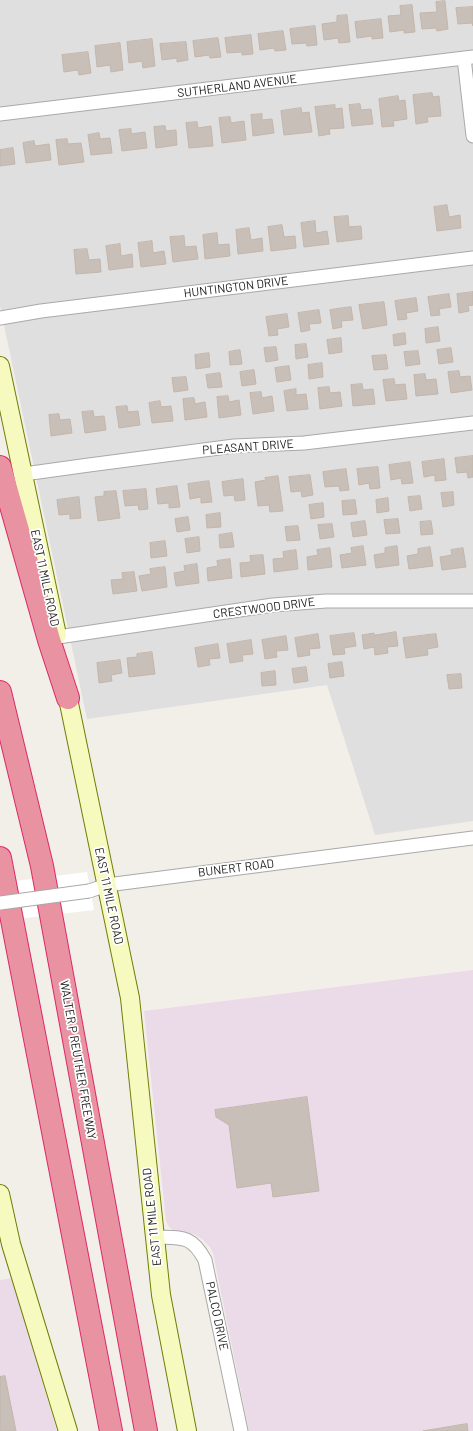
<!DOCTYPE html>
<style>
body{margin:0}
canvas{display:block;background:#f2efe9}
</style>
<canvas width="473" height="1431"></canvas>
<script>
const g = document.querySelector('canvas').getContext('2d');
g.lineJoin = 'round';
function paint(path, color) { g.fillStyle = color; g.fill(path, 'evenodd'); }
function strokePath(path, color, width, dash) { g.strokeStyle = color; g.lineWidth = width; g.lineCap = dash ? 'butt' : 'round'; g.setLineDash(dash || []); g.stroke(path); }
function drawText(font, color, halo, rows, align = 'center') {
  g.font = font + ' Barlow,sans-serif'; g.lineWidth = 3.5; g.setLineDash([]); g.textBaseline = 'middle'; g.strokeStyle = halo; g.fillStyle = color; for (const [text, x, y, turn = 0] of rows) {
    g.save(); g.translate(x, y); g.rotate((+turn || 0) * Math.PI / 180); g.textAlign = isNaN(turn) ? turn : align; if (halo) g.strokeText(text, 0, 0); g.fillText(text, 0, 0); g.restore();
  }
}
const residential = new Path2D(`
 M0,0H473V821L375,835L327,685L87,719L0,306Z`);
const industrial = new Path2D(`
 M473,970V1431H249L213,1253L210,1247L202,1239L194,1234L173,1230L169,1227L166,1221L144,1011Z
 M12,1278L50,1408L57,1431H0V1280Z`);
const pier = new Path2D(`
 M87,872L94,910L0,921V883Z`);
const building = new Path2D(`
 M445,1L448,29L437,31L436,28L422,29L420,13L437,12L436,2Z
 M412,5L415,32L404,33V30L390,32L388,16L401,15L400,6Z
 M473,7V26L472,23L458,24L456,8Z
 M347,15L350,42L339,43L338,38L324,40L322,24L337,22V16Z
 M381,19L383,38L372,39V36L357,38L355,22Z
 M315,26L317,45L307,46L306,43L292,44L290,29Z
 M283,31L286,50L275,51L274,48L260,50L258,34Z
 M251,35L253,54L242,55V52L227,53L225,38Z
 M218,38L221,57L210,58L209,55L195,57L193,41Z
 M152,39L155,66L143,68L142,61L129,63L127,42Z
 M186,42L188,60L177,62V58L162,60L160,44Z
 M120,43L123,70L111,72L110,65L97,67L95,46Z
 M88,52L91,73L79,75L78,70L64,72L62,55Z
 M432,93L433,97L439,96L441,116L427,117L428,122L416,124L413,95Z
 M398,96L399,101L405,100L407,119L393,121L394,126L382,127L379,99Z
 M360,104L361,110L371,109L373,124L352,126L349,105Z
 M335,105V109L342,108L344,128L329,129L330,134L319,136L315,107Z
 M301,108L302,113L309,112L312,132L284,135L281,111Z
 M262,114V120L272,119L274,133L253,136L251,115Z
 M230,117L231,123L244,121L246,140L222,143L219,118Z
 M197,122L198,128L211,126L213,146L189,148L186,123Z
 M165,126L166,131L176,130L177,145L156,148L154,127Z
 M131,129V134L145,132L147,148L122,151L119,130Z
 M99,133L100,139L110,138L112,153L91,155L88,135Z
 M67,139L68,144L81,143L84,162L59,165L56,140Z
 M34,141L35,146L49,144L51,160L26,163L23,143Z
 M13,148L15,164L0,166V150Z
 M447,205L449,217L460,215L461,228L437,231L434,207Z
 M348,216L349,227L361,226L362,239L337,242L334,217Z
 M315,221L316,233L327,231L329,244L304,247L301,223Z
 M282,225L284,237L295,236L296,248L271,251L268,227Z
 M249,228L251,240L262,238L263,251L238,254L236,230Z
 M217,233L218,245L229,244L230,256L205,259L203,235Z
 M184,236L185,247L196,246L198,259L173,262L170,237Z
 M152,241L153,253L164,251L166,264L141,267L138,243Z
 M120,244L121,256L132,254L133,267L109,270L106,246Z
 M87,249L89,260L100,259L101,272L76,274L74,250Z
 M473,292V305L468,306L469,311L459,313L457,294Z
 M449,294L451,307L439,309L440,315L431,316L428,297Z
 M416,298L418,311L406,313L407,319L398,320L395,301Z
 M384,302L387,325L363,329L359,305Z
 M351,307L353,320L341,321L342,327L333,329L330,310Z
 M319,310L321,323L309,324L310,330L301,332L298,313Z
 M287,314L289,327L277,329L278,335L269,336L266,317Z
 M438,327L440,341L426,343L425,329Z
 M405,333L406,344L394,346L393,335Z
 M341,338L342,352L329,354L327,340Z
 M306,344L308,357L296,359L295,345Z
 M276,347L278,360L266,362L264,348Z
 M451,348L453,362L439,364L437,350Z
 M240,350L242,364L230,365L229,352Z
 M418,351L420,364L406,366L404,352Z
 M209,353L210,367L196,369L195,355Z
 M386,355L388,369L374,370L372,356Z
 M322,363L323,377L309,379L308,365Z
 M289,366L291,380L277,382L275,368Z
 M254,370L256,384L242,386L240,372Z
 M459,371L460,377L470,376L472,390L451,393L448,372Z
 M220,373L222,387L208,388L206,375Z
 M425,374L426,380L436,379L438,394L416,396L414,375Z
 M186,377L188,390L174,392L172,378Z
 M394,379L395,385L405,384L407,399L386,401L383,380Z
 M362,384L363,390L373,389L375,404L353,406L351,385Z
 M329,387L330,393L340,392L342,406L320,409L318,388Z
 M296,389V395L306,394L308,409L287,411L284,391Z
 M261,392L262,398L272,396L274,411L253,414L250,393Z
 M228,396L229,402L239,400L241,415L219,418L217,397Z
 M194,398L195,404L205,402L207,417L185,420L183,399Z
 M160,401L161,407L171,406L173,421L152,423L149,403Z
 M127,406L128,412L138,411L140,425L119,428L116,407Z
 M93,411L94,417L104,416L106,430L85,433L82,412Z
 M59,414L60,420L70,419L72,433L51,436L49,415Z
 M473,456V477L468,478L467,472L457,473L455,458Z
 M444,459L446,480L435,481V475L424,477L422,462Z
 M410,462L413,483L402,484L401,478L391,480L389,465Z
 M378,467L380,488L370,489L369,483L359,485L357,469Z
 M346,469L349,490L340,491L339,486L325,487L323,472Z
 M310,475L313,495L302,497L301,491L291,492L289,477Z
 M278,476L283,511L270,512L269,505L258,506L255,482L266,480L265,478Z
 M243,479L245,500L235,501L234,495L224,496L222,482Z
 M209,481L212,502L201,503V497L190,499L188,484Z
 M177,486L180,507L169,508V503L158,504L156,489Z
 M146,489L148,509L139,510L138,505L125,506L123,491Z
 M116,491L120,518L98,521L95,497L104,496V492Z
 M453,492L454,505L443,507L441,493Z
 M420,496L422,509L410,511L408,497Z
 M79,497L81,518L70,519V514L59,515L57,500Z
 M388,498L389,511L377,513L376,500Z
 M355,500L357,514L343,515L342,501Z
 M323,503L324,517L311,519L309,505Z
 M220,513L221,527L207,528L206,515Z
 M188,517L190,530L177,532L175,519Z
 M398,519L400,533L386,534L384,520Z
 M365,521L367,535L353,537L351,523Z
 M431,521L433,534L421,535L420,522Z
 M332,524L334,537L320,539L318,525Z
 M298,526L300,540L287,541L285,527Z
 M232,533L234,547L220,548L219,535Z
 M199,537L200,551L187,553L185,539Z
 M165,541L167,556L151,558L150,543Z
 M363,546L366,565L342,568L340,555L352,553L351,548Z
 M397,546L399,565L376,568L374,555L385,553V548Z
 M430,547L433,566L409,569L407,556L418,554V549Z
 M330,548L332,567L308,570L307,557L318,555L317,550Z
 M463,548L466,567L442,570L440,557L452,555L451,550Z
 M296,550L298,569L274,572L273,559L284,558L283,552Z
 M263,555L265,574L241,577L240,563L251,562L250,556Z
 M230,559L232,578L208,581L207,568L218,566L217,561Z
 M197,564L199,583L176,586L174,573L185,571L184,566Z
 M165,567L167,587L142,591L139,576L151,574L150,569Z
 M134,572L137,591L113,594L111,580L123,579L122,573Z
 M396,632L398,646L387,647L388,653L375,655L374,647L364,649L362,635L374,633V635Z
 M354,633L356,646L344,648L345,654L333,655L330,636Z
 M318,634L320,648L309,649L310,655L298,657L295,638Z
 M436,634L438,647L427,649L428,655L406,658L403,638Z
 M286,636L288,650L276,651L277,657L265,659L262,640Z
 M251,640L253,654L242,655L243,661L230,663L227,644Z
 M218,644L220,658L209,659L210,665L198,667L195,648Z
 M152,652L155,674L129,677L127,658L137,657V654Z
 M120,660L122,673L111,675L112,681L99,683L97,663Z
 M342,662L344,676L330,678L328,664Z
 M306,667L308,681L294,683L292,669Z
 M275,671L276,685L262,686L261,673Z
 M461,674L462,688L449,689L447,675Z
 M307,1097L319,1191L273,1197L271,1183L237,1188L229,1125L216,1117L215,1110Z
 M5,1376L16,1431H0V1377Z
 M467,1424L468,1431H423Z`);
const street = new Path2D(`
 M464,58L473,136
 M0,114L473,57
 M0,318L41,311L473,258
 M24,474L89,465L234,446L304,443L473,423
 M58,637L273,605L326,601H473
 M89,891L107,885L473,838
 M154,1237C181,1238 191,1234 205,1260L241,1431`);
const secondary = new Path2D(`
 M0,366L57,635
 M65,684L130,998L161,1295L187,1431
 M0,1194L11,1244L68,1431`);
const highway = new Path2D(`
 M0,467L49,640L68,698
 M0,692L42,866L146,1431
 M0,858L111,1431`);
const streetBridge = new Path2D(`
 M0,903L89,891`);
const streetNames = [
 ["SUTHERLAND AVENUE",237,86,-7],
 ["HUNTINGTON DRIVE",236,287,-7],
 ["PLEASANT DRIVE",248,447,-4],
 ["EAST 11 MILE ROAD",45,578,78],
 ["CRESTWOOD DRIVE",264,608,-7],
 ["BUNERT ROAD",236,868,-7],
 ["EAST 11 MILE ROAD",109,896,78],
 ["WALTER P REUTHER FREEWAY",78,1060,80],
 ["EAST 11 MILE ROAD",152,1217,-96],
 ["PALCO DRIVE",217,1316,78]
];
paint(residential, '#e0dfdf');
paint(industrial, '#ebdbe8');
paint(pier, '#fff');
paint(building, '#c7bfb8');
strokePath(building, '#c4b6ab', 1);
strokePath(street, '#a9a9a9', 15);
strokePath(secondary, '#707d05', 20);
strokePath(highway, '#dc2a67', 24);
strokePath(street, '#fff', 13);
strokePath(secondary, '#f7fabf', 18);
strokePath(highway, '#e892a2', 22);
strokePath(streetBridge, '#a9a9a9', 15, []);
strokePath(streetBridge, '#fff', 13);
drawText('12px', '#222', '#fff', streetNames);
</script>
